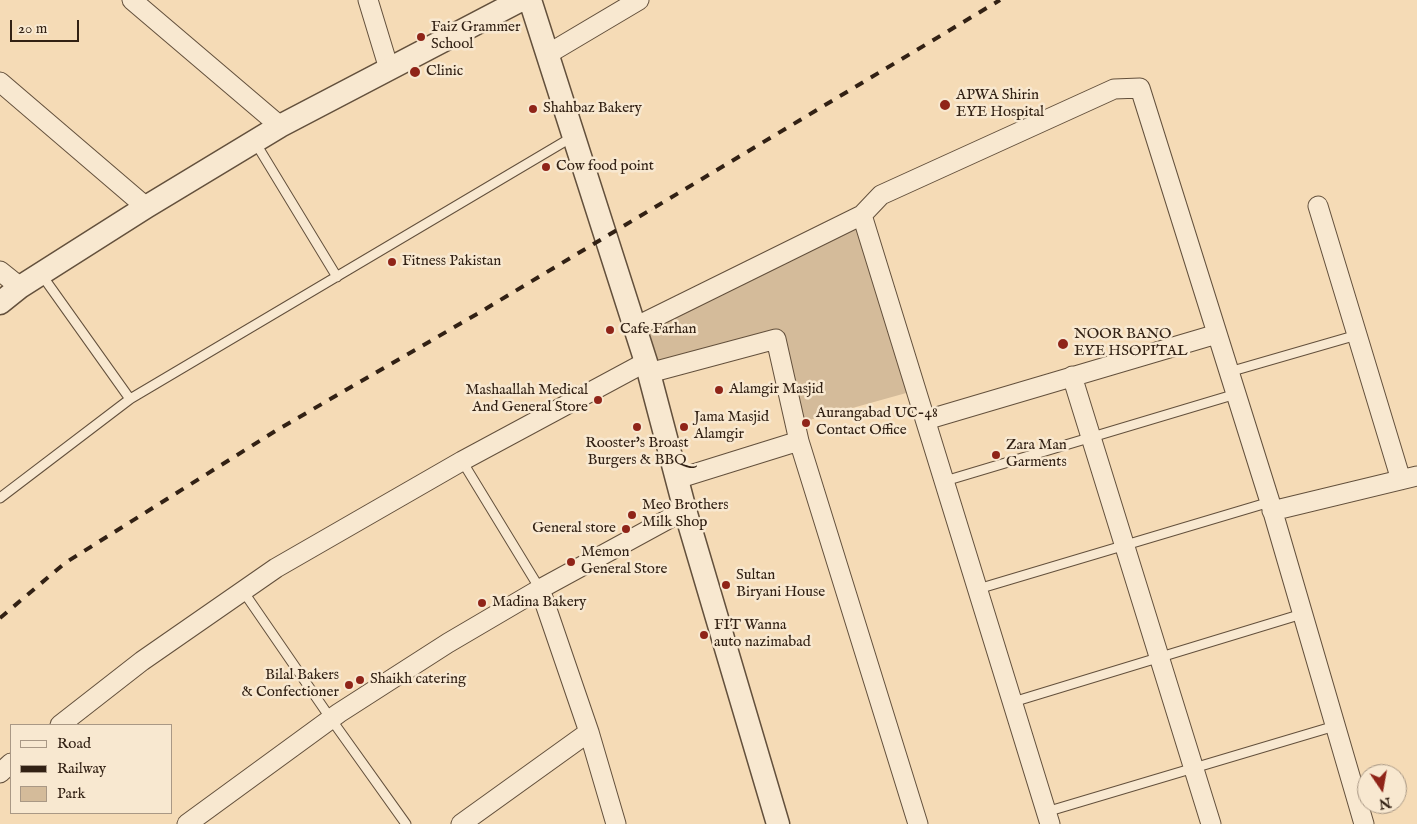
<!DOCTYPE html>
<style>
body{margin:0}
#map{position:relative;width:1417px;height:824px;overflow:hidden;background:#f5dbb6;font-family:"IM FELL English",serif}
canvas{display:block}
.legend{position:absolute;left:10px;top:724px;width:162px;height:90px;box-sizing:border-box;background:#f8e8d0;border:1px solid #a99885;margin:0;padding:6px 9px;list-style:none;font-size:15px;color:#322114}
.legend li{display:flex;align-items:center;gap:10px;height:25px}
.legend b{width:25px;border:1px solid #a99885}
.north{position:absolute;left:1357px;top:764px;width:50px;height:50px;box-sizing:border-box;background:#f8e8d0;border:1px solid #a99885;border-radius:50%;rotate:168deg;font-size:14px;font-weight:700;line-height:20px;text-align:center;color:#322114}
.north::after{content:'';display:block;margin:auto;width:18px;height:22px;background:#8f2418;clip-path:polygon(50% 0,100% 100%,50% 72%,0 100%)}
.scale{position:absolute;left:10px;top:20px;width:69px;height:22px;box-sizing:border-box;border:2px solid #322114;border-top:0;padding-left:6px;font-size:15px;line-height:18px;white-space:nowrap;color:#322114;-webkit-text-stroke:4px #f8e8d0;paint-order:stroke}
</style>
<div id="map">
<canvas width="1417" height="824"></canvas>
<ul class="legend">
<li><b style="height:6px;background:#f8e8d0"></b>Road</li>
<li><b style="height:6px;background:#322114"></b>Railway</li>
<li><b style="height:14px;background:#d4bb9a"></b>Park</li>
</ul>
<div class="north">N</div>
<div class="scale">20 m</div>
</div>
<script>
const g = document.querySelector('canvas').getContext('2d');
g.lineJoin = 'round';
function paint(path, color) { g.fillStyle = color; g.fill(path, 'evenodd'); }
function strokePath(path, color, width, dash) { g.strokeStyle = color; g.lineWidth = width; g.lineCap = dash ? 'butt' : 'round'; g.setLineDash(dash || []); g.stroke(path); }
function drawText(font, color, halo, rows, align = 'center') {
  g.font = font + ' "IM FELL English",serif'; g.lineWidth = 5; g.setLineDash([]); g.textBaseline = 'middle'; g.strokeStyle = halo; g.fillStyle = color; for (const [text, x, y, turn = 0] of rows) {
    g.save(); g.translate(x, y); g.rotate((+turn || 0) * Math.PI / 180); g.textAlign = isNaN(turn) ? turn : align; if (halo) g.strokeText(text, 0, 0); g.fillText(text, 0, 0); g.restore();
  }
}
const green = new Path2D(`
 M862,215L917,390L795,424L776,339L649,373L635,327Z`);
const service = new Path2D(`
 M255,142L337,277
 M41,274L130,399
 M1229,372L1357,335
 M462,461L540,589
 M945,481L1236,394
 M0,498L130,399L574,136
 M978,589L1270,502
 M243,591L331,719L406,824
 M1013,702L1302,614
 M1046,812L1335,726`);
const minor = new Path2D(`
 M132,0L280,126
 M368,0L389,69
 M548,54L639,0
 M0,82L146,207
 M1318,206L1401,480
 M862,215L1050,824
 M0,271L20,287
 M635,327L862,215L881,195L1114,89L1140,88L1270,502L1364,824
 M649,373L776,339L799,441L677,479
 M1072,376L1211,824
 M926,420L1217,334
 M799,441L918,824
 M1272,511L1417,476
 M540,589L589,732L616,824
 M60,725L142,661L276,568L462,461L646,362
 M0,773L11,763
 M187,824L339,713L448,643L540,589L685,510
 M461,824L589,732`);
const tertiary = new Path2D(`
 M530,0L646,362L685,510L778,824
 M0,303L20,287L146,207L280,126L521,0`);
const rail = new Path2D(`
 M0,618L65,563L277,430L477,314L1000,0`);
const markers = [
 [421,37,5,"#8f2418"],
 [415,72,6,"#8f2418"],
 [945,105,6,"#8f2418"],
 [533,109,5,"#8f2418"],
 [546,167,5,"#8f2418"],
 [392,262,5,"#8f2418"],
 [610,330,5,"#8f2418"],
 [1063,344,6,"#8f2418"],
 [719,390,5,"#8f2418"],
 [598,400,5,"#8f2418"],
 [806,423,5,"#8f2418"],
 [637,427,5,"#8f2418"],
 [684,427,5,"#8f2418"],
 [996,455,5,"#8f2418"],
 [632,515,5,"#8f2418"],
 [626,529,5,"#8f2418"],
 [571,562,5,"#8f2418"],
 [726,585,5,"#8f2418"],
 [482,603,5,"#8f2418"],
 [704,635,5,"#8f2418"],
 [360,680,5,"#8f2418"],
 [349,685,5,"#8f2418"]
];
const poiNames = [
 ["Faiz Grammer",431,28],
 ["School",431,45],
 ["Clinic",426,72],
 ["APWA Shirin",956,96],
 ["EYE Hospital",956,113],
 ["Shahbaz Bakery",543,109],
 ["Cow food point",556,167],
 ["Fitness Pakistan",402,262],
 ["Cafe Farhan",620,330],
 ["NOOR BANO",1074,335],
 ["EYE HSOPITAL",1074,352],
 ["Alamgir Masjid",729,390],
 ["Mashaallah Medical",588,391,"right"],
 ["And General Store",588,408,"right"],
 ["Aurangabad UC-48",816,414],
 ["Contact Office",816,431],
 ["Jama Masjid",694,418],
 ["Alamgir",694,435],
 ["Rooster's Broast",637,444,"center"],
 ["Burgers & BBQ",637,461,"center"],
 ["Zara Man",1006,446],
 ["Garments",1006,463],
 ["Meo Brothers",642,506],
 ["Milk Shop",642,523],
 ["General store",616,529,"right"],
 ["Memon",581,553],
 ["General Store",581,570],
 ["Sultan",736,576],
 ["Biryani House",736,593],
 ["Madina Bakery",492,603],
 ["FIT Wanna",714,626],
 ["auto nazimabad",714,643],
 ["Bilal Bakers",339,676,"right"],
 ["& Confectioner",339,693,"right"],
 ["Shaikh catering",370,680]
];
paint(green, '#d4bb9a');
strokePath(service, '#63503c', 11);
strokePath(minor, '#63503c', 21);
strokePath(tertiary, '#63503c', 25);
strokePath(service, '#f8e8d0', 9);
strokePath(minor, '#f8e8d0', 19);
strokePath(tertiary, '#f8e8d0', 22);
strokePath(rail, '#322114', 4, [9, 9]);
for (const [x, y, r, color] of markers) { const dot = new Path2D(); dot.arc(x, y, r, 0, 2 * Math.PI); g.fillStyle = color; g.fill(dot); strokePath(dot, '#f8e8d0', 2); }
drawText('15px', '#322114', '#f8e8d0', poiNames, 'left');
</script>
